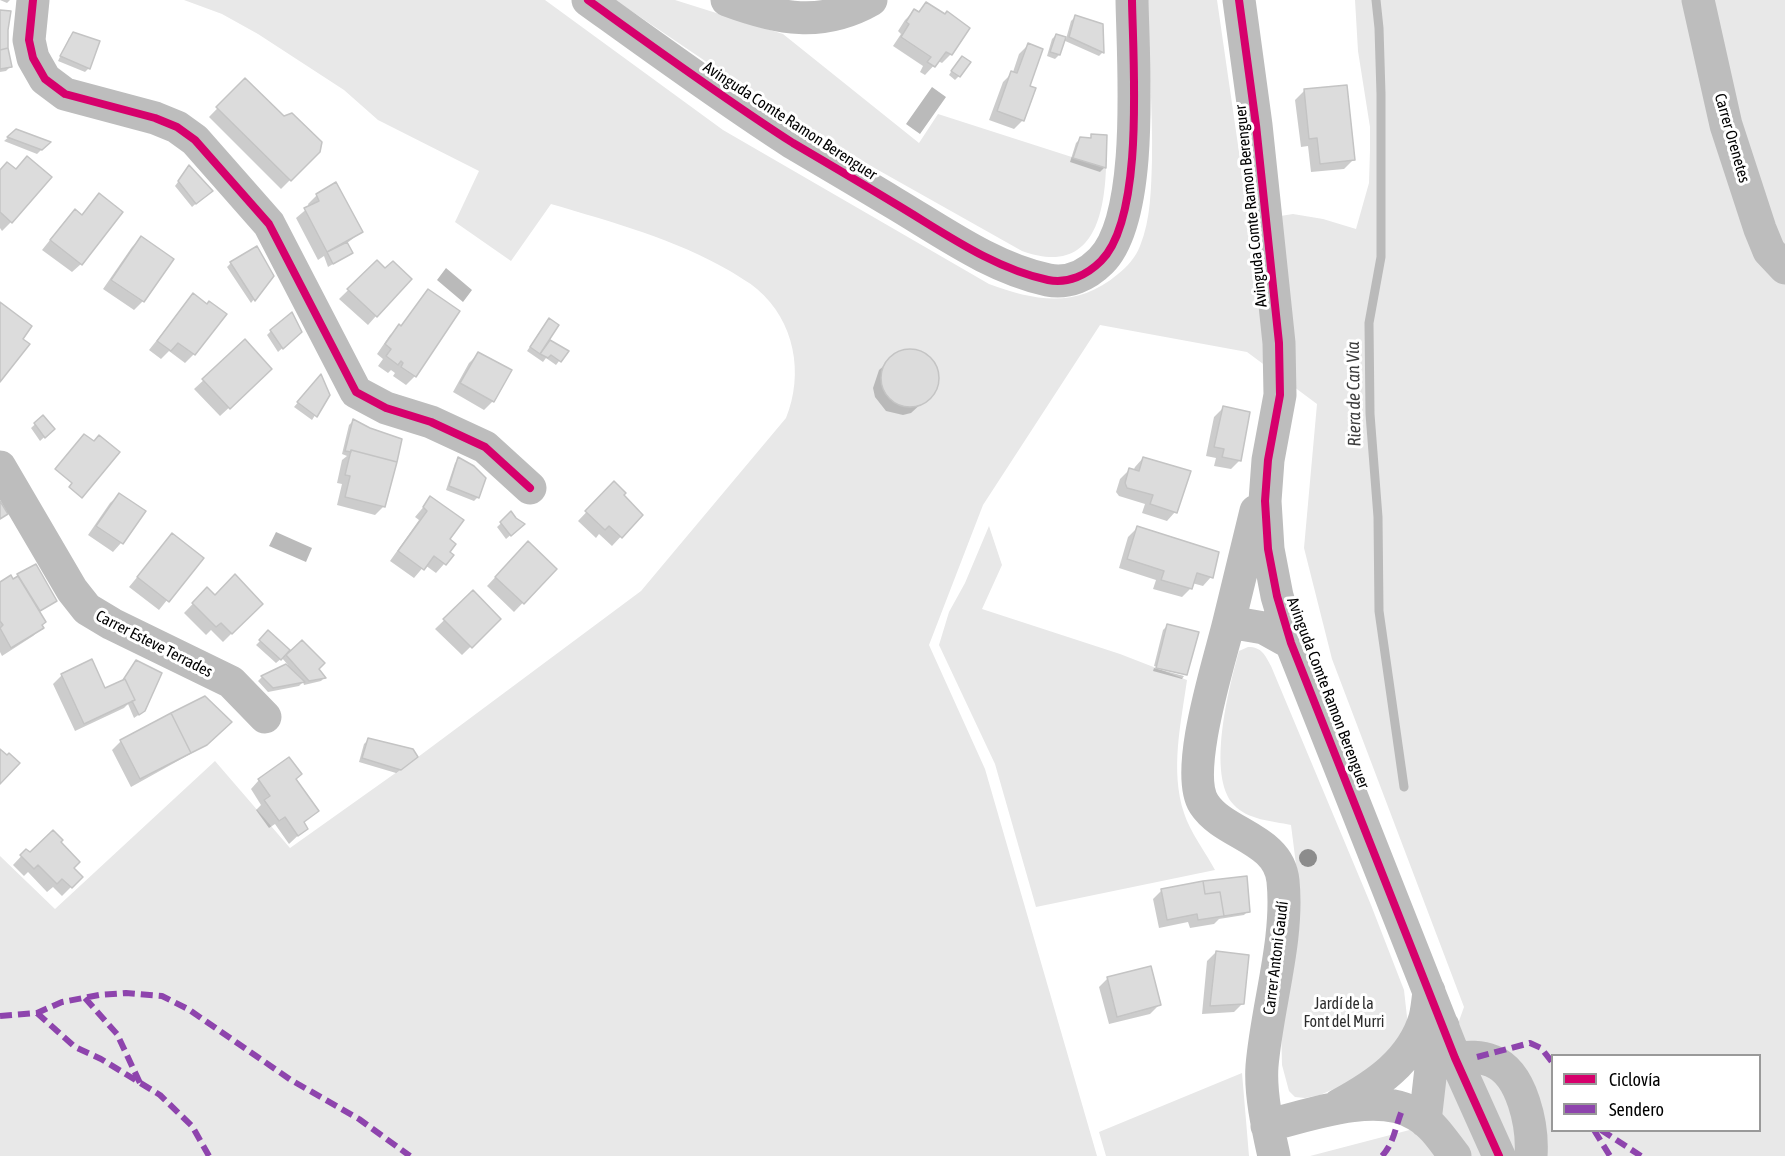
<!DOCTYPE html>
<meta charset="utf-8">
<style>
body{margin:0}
#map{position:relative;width:1785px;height:1156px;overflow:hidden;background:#fff;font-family:"Asap Condensed",sans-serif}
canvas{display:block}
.legend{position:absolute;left:1551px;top:1054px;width:210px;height:78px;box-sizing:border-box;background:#fff;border:2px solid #999;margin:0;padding:8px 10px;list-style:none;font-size:18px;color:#000}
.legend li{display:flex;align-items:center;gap:12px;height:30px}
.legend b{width:30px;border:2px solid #999}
</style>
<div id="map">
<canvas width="1785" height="1156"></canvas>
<ul class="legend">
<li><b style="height:8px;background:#d6006c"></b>Ciclovía</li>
<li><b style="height:8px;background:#8e44ad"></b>Sendero</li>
</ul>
</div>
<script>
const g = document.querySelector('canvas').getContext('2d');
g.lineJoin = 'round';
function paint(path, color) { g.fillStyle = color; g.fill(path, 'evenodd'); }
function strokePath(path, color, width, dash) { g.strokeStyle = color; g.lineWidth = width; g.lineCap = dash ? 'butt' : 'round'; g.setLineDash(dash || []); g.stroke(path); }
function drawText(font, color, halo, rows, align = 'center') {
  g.font = font + ' "Asap Condensed",sans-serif'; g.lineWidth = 6; g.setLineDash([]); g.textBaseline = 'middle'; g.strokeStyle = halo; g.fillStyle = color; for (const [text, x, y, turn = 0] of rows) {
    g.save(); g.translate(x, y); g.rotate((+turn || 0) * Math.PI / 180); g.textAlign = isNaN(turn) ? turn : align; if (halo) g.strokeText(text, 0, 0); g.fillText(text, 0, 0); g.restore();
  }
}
const green = new Path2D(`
 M184,0H545L723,130L989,284C1035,301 1077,309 1118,274C1127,267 1136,257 1140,246C1151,219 1151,189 1152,160C1153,107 1148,54 1148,0H1217L1249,221L1293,214L1323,219L1356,229L1369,183L1370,150V127L1358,51L1355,0H1785V1156H1310L1421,1127L1464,1007L1332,659L1304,548L1317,404L1247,352L1100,325L983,505L929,645L985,769L1097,1156H0V856L55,909L215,761L290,848L418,757L641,591L786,418C804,374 795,321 757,289C749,282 739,277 730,271C675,239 612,222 551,204L511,261L455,222L479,171L378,120L344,90L258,34L222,14ZM1552,1056H1760V1130H1552Z
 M615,0H675L783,34L919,143L938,114L1106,168C1104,223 1089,275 1022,251L871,166L751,92Z
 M989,526L1002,565L982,609L1120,654L1187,680C1181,723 1170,770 1184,813C1190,832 1206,853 1215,870L1036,907L995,764L939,645L949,612L965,583Z
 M1248,647C1262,647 1265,655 1271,666L1371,905L1404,990L1408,1026L1391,1057L1350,1082L1320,1095L1305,1098L1295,1097L1289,1091L1282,1065L1281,1026L1300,896L1291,825C1272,821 1248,820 1234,805C1206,776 1229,687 1239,651Z
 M1242,1073L1249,1156H1106L1099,1132Z`);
const water = new Path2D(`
 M932,87L946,97L920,134L906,124Z
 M446,268L472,290L463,302L437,280Z
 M276,532L312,548L306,562L269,546Z`);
const shadow = new Path2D(`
 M0,0H10L7,3Z
 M926,4L968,28L951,54L942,63L938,61L925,75L920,72L923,66L893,46L901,34L898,31L905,20L914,11L917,13Z
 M0,11L10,67L6,71L0,72Z
 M1075,17L1102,26L1103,52L1099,56L1063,40L1059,55L1055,59L1047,56L1052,39L1056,35L1066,39L1071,21Z
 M73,34L89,68L85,72L58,61L69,38Z
 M1028,45V87L1023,120L1014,129L989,120L1003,82L1013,72L1019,54Z
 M958,61L959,76L955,80L949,75Z
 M245,80L319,151L281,189L209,117Z
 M1304,91L1353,160L1344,169L1311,172L1308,146L1301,147L1295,100Z
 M17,130L48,143L37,154L4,141Z
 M1092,136L1106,137L1104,168L1100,172L1070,162L1076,143L1080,139L1088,140Z
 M189,167L207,194L192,207L175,186Z
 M0,171H15L11,222L2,231L0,228Z
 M99,195L81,264L72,272L42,250L66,220L81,216Z
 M317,195L361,232L346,244L351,253L328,267L324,256L318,260L296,218L309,207L308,204Z
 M141,238L172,259L143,301L134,310L103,289L132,247Z
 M377,262L376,316L368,325L339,299Z
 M231,263L272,276L251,303L227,267Z
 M429,291L457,311L415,376L406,385L393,376L395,373L391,370L388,373L378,366L383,359L377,354L390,335L400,327Z
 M193,295L207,305L194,354L185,363L169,351L161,359L149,350Z
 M545,324L547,341L566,352L556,365L546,358L543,362L527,351Z
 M271,331L300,332L278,352L267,335Z
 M245,342L261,378L220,416L194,389Z
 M914,350L931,359L935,367L937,384L934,392L911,413L903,415L886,411L875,397L873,388L879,370L896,355Z
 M478,354L493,401L484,410L453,392L469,363Z
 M317,380L328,395L312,420L294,407Z
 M1223,408L1240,460L1231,469L1214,466L1216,458L1206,456L1214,417Z
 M43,417L53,429L40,441L31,428Z
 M353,421L384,506L375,515L337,505L342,484L337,483L342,460L347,456L342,454L349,425Z
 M1143,458L1175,512L1167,521L1142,513L1145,504L1119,496L1116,492L1120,479L1129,470L1133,471L1135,467Z
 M459,459L478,497L474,501L446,490L455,463Z
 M614,483L622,495L641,515L612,546L599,534L596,538L578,521Z
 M119,495L144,511L121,543L113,552L88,535L110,503Z
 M431,498L448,539V553L452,555L436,573L425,565L414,578L390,561L419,520L415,517Z
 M511,514L523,524L506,539L497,527Z
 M1137,528L1211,577L1203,586L1192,583L1191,588L1182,597L1153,589L1156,580L1119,568L1128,537Z
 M172,535L201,558L159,610L129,587Z
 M519,552L555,569L514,612L487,586Z
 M18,575L56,601L39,612L42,628L33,636L2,656L0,652V584L13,581Z
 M207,589L215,597L261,604L223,642L211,630L206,635L184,613Z
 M473,592L499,619L462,655L435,629Z
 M1167,626L1186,674V675V673L1154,666L1163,630Z
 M268,633L290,653L317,669L324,678L321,681L304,685L303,682L299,686L268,692L258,681L262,677L288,665L282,658L276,663L256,645Z
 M136,662L144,711L134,718L128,704L124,708L75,731L53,684L62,675L105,690L122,682Z
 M1154,668L1184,676L1182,679L1153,671Z
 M230,722L201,748L131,787L112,750L121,741Z
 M369,739L412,761L396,773L359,762L364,744Z
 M295,779L317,811L303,823L306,828L289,844L275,824L269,828L256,810L261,805L251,789L259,780Z
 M59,842L72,868L81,877L62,896L53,887L47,892L28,872L24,876L13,865L26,851L30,854Z
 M1162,890L1248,911L1244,915L1219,919L1214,924L1190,928L1188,922L1159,928L1153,899Z
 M1216,952L1243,1003L1234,1012L1202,1014L1207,961Z
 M1108,978L1159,1005L1150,1014L1109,1024L1099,987Z`);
const stream = new Path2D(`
 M1376,0L1379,28L1381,94V257L1369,323L1370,414L1378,517L1379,611L1404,787`);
const building = new Path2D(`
 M926,2L945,14L947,11L970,28L952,55L946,52L935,67L927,62L931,57L901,37L909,24L906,22L914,9L919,12Z
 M0,10L11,11L8,30V48L0,50Z
 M1075,15L1103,24L1104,53L1069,37Z
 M73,32L100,41L90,69L60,56Z
 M1056,34L1066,37L1060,55L1050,52Z
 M1028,43L1043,49L1030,86L1036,88L1024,121L997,111L1011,71L1017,73Z
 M8,48L12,67L0,69V50Z
 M962,56L971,62L960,77L951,71Z
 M245,78L284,116L292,113L322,142L320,152L291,181L216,107Z
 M1347,85L1355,160L1320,164L1317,138L1309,139L1304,89Z
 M16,129L51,142L42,150L7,137Z
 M1091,134L1107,135L1106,168L1073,158L1080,137L1091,138Z
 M27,156L52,177L12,223L0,212V170L7,162L16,169Z
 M189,165L213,191L196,204L178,181Z
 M336,182L363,232L327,252L304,208L319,201L316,194Z
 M99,193L123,212L82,265L50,240L75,209L82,215Z
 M141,236L174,259L144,302L111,280Z
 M347,242L353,253L333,264L327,252Z
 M257,246L274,276L255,301L230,262Z
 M377,260L385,268L393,261L412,279L377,317L347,289Z
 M428,289L460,311L416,377L401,367L403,363L401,361L398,365L386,356L391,349L385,344L399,324L401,326Z
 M193,293L207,304L209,301L227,314L195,355L178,343L171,351L157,341Z
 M0,302L32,326L23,339L30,344L0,382Z
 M292,312L302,332L283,349L270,330Z
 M549,318L559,325L540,354L530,347Z
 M245,339L272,369L230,409L202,379Z
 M550,340L569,351L561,362L551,355L548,358L540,354Z
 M881 378a29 29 0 1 1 58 0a29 29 0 1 1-58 0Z
 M478,352L512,370L494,402L460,383Z
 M321,374L330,395L317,417L297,402Z
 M1223,406L1250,412L1241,461L1222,457L1224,449L1214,447Z
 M43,415L55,429L45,438L34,423Z
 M353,419L370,428L402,439L397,462L351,450V452L345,451Z
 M84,434L94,441L99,435L120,452L82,498L69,487L72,483L55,469Z
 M351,450L397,462L385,507L345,497L350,476L345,475Z
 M458,457L474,466L486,478L479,498L449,486Z
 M1143,457L1191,471L1177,513L1150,504L1153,495L1127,488L1125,483L1129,468L1139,471Z
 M614,481L626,493L624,495L643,515L622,538L609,526L605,530L585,511Z
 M119,493L146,511L123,544L96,526Z
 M430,496L464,520L450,539L456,544L450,552L454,555L446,565L434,556L424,570L398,551L427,511L423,507Z
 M0,501L8,514L0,519Z
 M511,511L516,518L525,524L511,536L500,522Z
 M1137,526L1219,552L1213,578L1197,573L1192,589L1161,580L1164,571L1127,559Z
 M172,533L204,558L169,602L137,577Z
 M528,541L557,569L524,604L495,577Z
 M36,564L57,601L40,611L17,574Z
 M235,574L263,604L232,634L221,623L216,627L192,603L207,587L215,595Z
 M11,575L13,579L18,576L46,622L42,625L44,628L11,648L0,628L3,625L0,621V582Z
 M473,590L501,619L472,648L443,619Z
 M1167,624L1199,632L1187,675L1156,668Z
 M268,630L290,650L281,660L259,640Z
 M302,640L325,663L319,669L326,678L309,681L286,655Z
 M92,659L105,688L125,679L135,700L84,724L61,674Z
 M136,660L162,673L145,711L139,715L132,701L135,700L125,679L123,680Z
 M286,664L305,682L273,688L261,676Z
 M205,696L232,722L207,745L191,753L171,713Z
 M171,713L191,753L140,779L120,740Z
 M368,738L413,749L418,757L401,770L362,758Z
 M0,749L7,755L9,753L20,763L0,784Z
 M289,757L302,774L296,779L319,811L304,822L308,829L298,836L285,817L279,821L264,800L270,796L258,779Z
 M53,830L63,840L61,842L80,862L74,868L83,877L72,888L62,879L57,884L38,865L34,869L20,855L26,849L30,852Z
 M1247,876L1250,912L1224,916L1220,892L1205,894L1203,881Z
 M1203,881L1205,894L1220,892L1224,916L1198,920L1197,914L1167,920L1161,889Z
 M1216,951L1249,955L1244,1004L1210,1006Z
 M1151,966L1161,1005L1117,1017L1107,977Z`);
const minor = new Path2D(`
 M33,0L29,40L33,58L45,79L65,94L155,118L177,127L195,140L269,224L356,392L386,408L431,422L485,447L530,488
 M588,0C656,49 723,98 793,143C827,163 861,183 894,203C943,232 992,268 1048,280C1068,284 1087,275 1101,261C1145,217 1133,62 1132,0
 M727,0C778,19 822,28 871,0
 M1239,0L1256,125L1279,343L1280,395L1268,460L1265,501L1268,549L1277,596L1291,643L1455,1058L1499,1156
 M1698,0L1726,125L1760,229L1769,251L1785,268
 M0,467L72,590L87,609L112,624L231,682L265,717
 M1256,511C1247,548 1238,585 1229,622C1220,660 1183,772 1204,804C1224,835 1279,838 1283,881C1289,940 1267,1006 1262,1066C1260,1094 1268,1129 1274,1156
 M1229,622L1264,628L1291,643
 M1455,1058C1468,1057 1480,1056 1492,1061C1523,1073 1533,1127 1531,1156
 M1339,1105C1376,1085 1412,1061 1425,1018C1427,1010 1428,1000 1429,991
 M1425,1121L1432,1060L1443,1026
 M1267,1126C1308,1115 1378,1090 1417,1115C1433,1124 1444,1142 1455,1156`);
const quiet = new Path2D(`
 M85,998L117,1034L140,1083
 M37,1013L75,1047L101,1059L160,1095L192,1126L209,1156
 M0,1016L37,1013L62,1002L99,995L126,993L162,996L188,1009L291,1080L359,1119L410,1156
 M1477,1057L1530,1043L1541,1048L1552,1062
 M1594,1130L1610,1156
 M1601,1130L1641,1156
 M1382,1156C1395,1142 1395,1126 1403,1108`);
const cycleway = new Path2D(`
 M33,0L29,40L33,58L45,79L65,94L155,118L177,127L195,140L269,224L356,392L386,408L431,422L485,447L530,488
 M588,0C656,49 723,98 793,143C827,163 861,183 894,203C943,232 992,268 1048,280C1068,284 1087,275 1101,261C1145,217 1133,62 1132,0
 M1239,0L1256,125L1279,343L1280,395L1268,460L1265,501L1268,549L1277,596L1291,643L1455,1058L1499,1156`);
const trees = [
 [1308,858]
];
const streetNames = [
 ["Avinguda Comte Ramon Berenguer",790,121,33],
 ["Carrer Orenetes",1732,138,74],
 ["Avinguda Comte Ramon Berenguer",1251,206,-96],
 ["Carrer Esteve Terrades",154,644,27],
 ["Avinguda Comte Ramon Berenguer",1328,693,69],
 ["Carrer Antoni Gaudí",1276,958,-83]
];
const parkNames = [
 ["Jardí de la",1344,1004],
 ["Font del Murri",1344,1022]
];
const waterNames = [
 ["Riera de Can Via",1354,394,-91]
];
paint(green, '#e8e8e8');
paint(water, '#bababa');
paint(shadow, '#0003');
strokePath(stream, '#bababa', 9);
paint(building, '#dcdcdc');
strokePath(building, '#c4c4c4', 1.5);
strokePath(minor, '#bdbdbd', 33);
strokePath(quiet, '#8e44ad', 6, [12, 6]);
strokePath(cycleway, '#d6006c', 8);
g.fillStyle = '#8c8c8c';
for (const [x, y] of trees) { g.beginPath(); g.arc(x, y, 9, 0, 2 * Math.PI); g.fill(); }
drawText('16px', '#000', '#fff', streetNames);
drawText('16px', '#2d2d2d', '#fff', parkNames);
drawText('italic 18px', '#3e3e3e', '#fff', waterNames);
</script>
